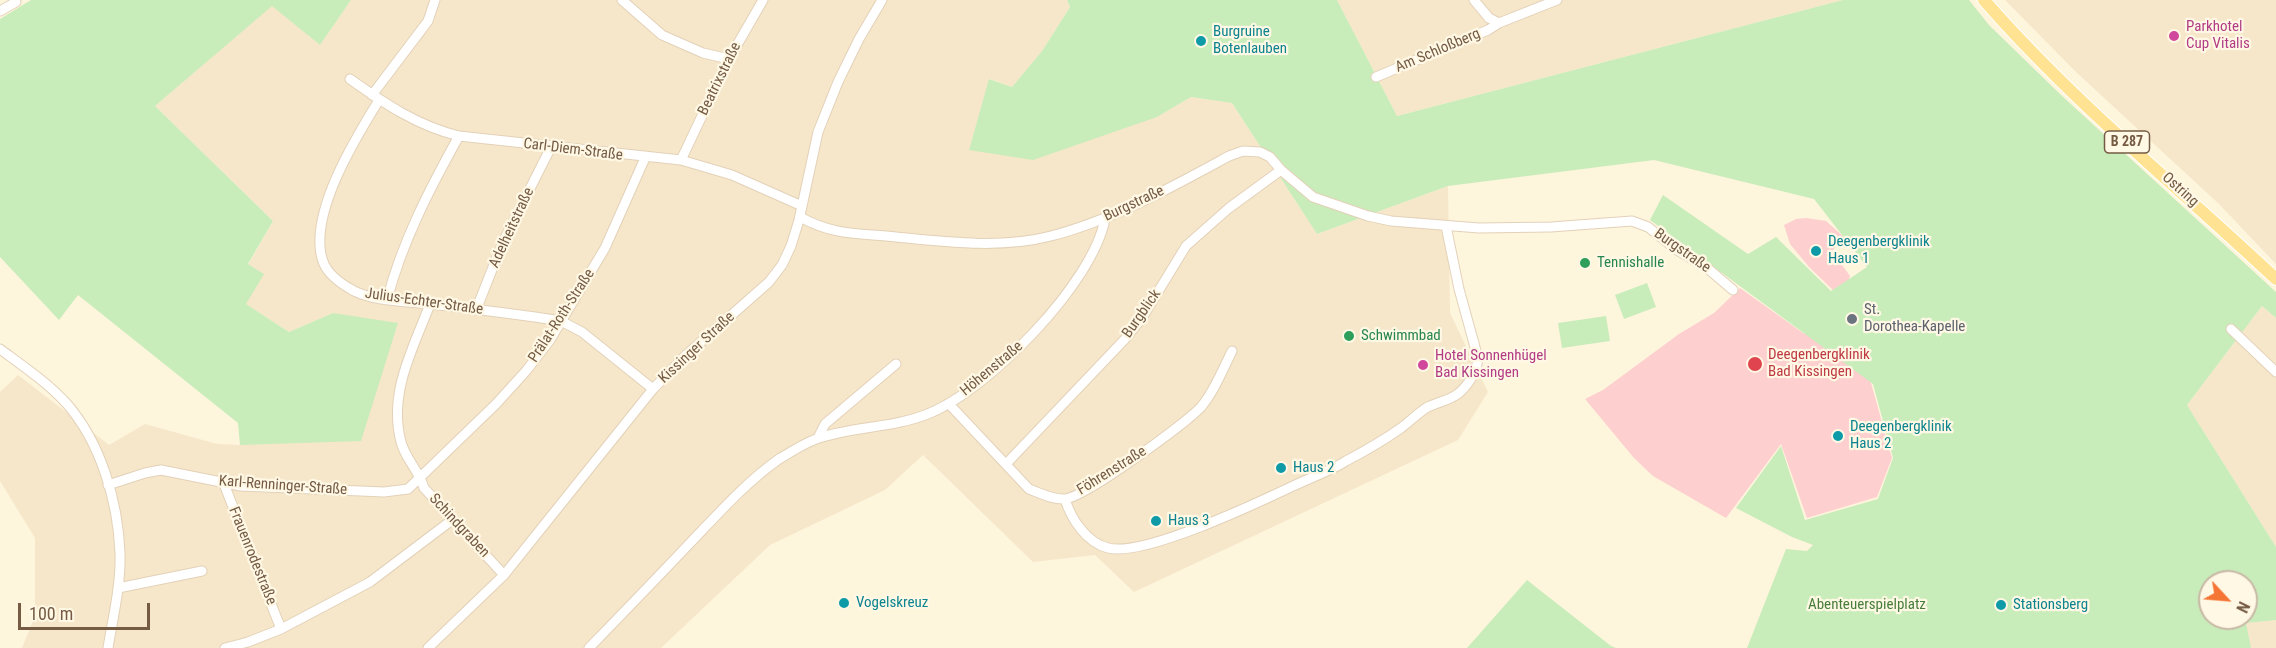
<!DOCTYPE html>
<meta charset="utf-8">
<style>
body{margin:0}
#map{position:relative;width:2276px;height:648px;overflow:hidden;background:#fef5dd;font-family:"Roboto Condensed",sans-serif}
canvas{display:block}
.north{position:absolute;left:2198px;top:570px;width:60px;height:60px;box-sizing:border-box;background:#fff8e5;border:2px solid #c8b9a5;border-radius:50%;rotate:116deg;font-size:16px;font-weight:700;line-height:24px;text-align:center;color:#755b44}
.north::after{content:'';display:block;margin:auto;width:21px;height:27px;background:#f57535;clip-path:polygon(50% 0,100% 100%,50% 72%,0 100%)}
.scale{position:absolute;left:18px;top:603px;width:132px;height:27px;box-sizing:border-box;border:3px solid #755b44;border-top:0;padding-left:8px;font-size:18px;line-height:21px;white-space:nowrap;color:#755b44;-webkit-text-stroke:4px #fff8e5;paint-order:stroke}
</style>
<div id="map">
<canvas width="2276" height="648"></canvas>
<div class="north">N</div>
<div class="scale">100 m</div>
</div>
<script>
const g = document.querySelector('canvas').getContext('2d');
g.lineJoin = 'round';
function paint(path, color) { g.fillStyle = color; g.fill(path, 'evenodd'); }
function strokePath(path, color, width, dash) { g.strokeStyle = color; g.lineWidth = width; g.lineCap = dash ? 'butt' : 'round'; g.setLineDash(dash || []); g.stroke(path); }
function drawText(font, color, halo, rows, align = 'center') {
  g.font = font + ' "Roboto Condensed",sans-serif'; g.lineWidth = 4.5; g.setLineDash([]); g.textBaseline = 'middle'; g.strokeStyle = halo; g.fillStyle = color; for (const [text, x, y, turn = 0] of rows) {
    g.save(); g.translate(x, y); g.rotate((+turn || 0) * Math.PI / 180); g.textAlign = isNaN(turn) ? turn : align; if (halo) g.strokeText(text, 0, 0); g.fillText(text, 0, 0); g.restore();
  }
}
const residential = new Path2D(`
 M351,0H1067L1070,7L1042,51L1012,87L990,79L969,150L1157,117L1191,97L1232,103L1317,234L1448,186L1450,313L1488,392L1458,440L1134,592L1095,555L1033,562L923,455L885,490L770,545L661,648H22L35,616V538L0,481V392L18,375L109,445L145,424L217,444L240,445L333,313L289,332L246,304L248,265L273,221L155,106L272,5L320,45Z
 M1337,0H1843L1397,116Z
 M2005,0H2276V264L2219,204L2076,72Z
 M2262,306L2276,318V547L2187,405Z
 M2276,620V648H2251L2245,623Z`);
const medical = new Path2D(`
 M1806,218L1826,221L1844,237L1832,251L1850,276L1845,290L1892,458L1877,497L1807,518L1781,444L1726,518L1653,476L1634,458L1585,399L1603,390L1679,334L1714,313L1740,288L1803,333L1810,334L1834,291L1809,267L1790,244L1784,225L1796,219Z`);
const green = new Path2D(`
 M31,0H351L320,45L272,6L155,106L273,221L248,264L264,274L246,304L289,332L333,313L398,323L361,441L240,445L238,423L78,295L59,320L0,257V19Z
 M1067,0H1337L1397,116L1843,0H1969L1989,25L2061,95L2276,292V318L2262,306L2187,405L2276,547V620L2246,623L2251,648H1747L1786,549L1807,551L1813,545L1792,537L1736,508L1781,446L1805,520L1878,499L1893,458L1873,384L1650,220L1663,195L1748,254L1776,237L1831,291L1867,267L1814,199L1654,160L1448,186L1317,234L1232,103L1191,97L1157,117L1033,160L969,150L989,79L1012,87L1042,51L1070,7ZM2210,582H2246V618H2210Z
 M1647,283L1656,307L1624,319L1615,295Z
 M1606,316L1610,341L1562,348L1558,323Z
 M1527,580L1611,646L1616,648H1467Z`);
const minor = new Path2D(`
 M622,0L662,35L703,53L729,59
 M1474,0L1489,18L1499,23
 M0,11L16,2
 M1376,77L1488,30L1499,23L1557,0
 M350,79C385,104 418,126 459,136L681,160L732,175L802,206
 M372,95L428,21L435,0
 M379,100C356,137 305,219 324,264C329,275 343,285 354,291C377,302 405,301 430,304C474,309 518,314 561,321L582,332L653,389
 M681,160L729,59L763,0
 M800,217C835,236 858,233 896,237C946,242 1001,249 1051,236C1113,220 1172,187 1229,156L1243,151L1260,152L1270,157L1281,170L1313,197L1368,216L1391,221L1479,228L1551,227L1632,221L1648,227L1677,250L1706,267L1733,290
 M387,300C402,242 430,188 459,136
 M430,304C413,349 388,393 401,442C405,458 419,471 424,488L504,575
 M476,310L503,242L551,147
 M2231,329L2276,372
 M0,349C23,366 48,383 67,404C101,443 118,502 120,553C121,585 113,617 108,648
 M949,404L1029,489C1040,493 1053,500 1065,499C1085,497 1185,424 1201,407C1214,392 1223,369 1232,351
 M818,438L825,424L896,364
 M1006,464L1125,339L1142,318L1186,246L1229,208L1281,170
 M224,484L281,629
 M108,485L145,473L161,470L241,486L384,492L408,489L496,404L526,371L550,340L605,248L645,158
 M1065,499C1071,519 1087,543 1108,548C1144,557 1257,503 1293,486C1310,478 1330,471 1346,461C1365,451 1384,440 1401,428C1409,422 1417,414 1426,408C1437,402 1449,401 1459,393C1469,384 1477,371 1478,358L1459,289L1446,226
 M118,588L202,571
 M225,648L248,642L281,629L370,582L452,520
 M428,648L504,575L653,389L685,356L769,282L782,265L791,246L799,220L818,132L838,82L859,39L882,0
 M589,648C623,613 657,578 690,543C718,514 745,483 779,459C791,452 806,442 819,438C855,426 895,428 930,413C990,388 1093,283 1105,219`);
const major = new Path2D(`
 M1984,0C2072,101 2178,187 2276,279`);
const markers = [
 [2174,36,6,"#d1479c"],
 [1201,41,6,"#0f9aa8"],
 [1816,251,6,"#0f9aa8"],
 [1585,263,6,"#2e9e5b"],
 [1852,319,6,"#6b7280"],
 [1349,336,6,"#2e9e5b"],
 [1755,364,8,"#e0444e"],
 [1423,365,6,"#d1479c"],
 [1838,436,6,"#0f9aa8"],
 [1281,468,6,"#0f9aa8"],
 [1156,521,6,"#0f9aa8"],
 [844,603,6,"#0f9aa8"],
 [2001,605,6,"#0f9aa8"]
];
const shields = [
 [2127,142,45]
];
const shieldNames = [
 ["B 287",2127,142]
];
const hotelNames = [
 ["Parkhotel",2186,27],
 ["Cup Vitalis",2186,44],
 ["Hotel Sonnenhügel",1435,356],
 ["Bad Kissingen",1435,373]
];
const cultureNames = [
 ["Burgruine",1213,32],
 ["Botenlauben",1213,49],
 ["Deegenbergklinik",1828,242],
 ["Haus 1",1828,259],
 ["Deegenbergklinik",1850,427],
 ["Haus 2",1850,444],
 ["Haus 2",1293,468],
 ["Haus 3",1168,521],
 ["Vogelskreuz",856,603],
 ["Stationsberg",2013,605]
];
const streetNames = [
 ["Am Schloßberg",1438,51,-23],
 ["Beatrixstraße",720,79,-64],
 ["Carl-Diem-Straße",573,150,7],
 ["Ostring",2180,190,42],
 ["Burgstraße",1134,204,-25],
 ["Adelheitstraße",512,228,-65],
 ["Burgstraße",1682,251,35],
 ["Julius-Echter-Straße",424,302,8],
 ["Burgblick",1142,314,-55],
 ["Prälat-Roth-Straße",562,316,-57],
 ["Kissinger Straße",697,348,-43],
 ["Höhenstraße",992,369,-40],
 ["Föhrenstraße",1112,471,-32],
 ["Karl-Renninger-Straße",283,486,4],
 ["Schindgraben",459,526,47],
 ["Frauenrodestraße",252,556,68]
];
const leisureNames = [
 ["Tennishalle",1597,263],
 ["Schwimmbad",1361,336]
];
const worshipNames = [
 ["St.",1864,310],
 ["Dorothea-Kapelle",1864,327]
];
const healthNames = [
 ["Deegenbergklinik",1768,355],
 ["Bad Kissingen",1768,372]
];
const parkNames = [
 ["Abenteuerspielplatz",1867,605]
];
paint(residential, '#f6e7ca');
paint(medical, '#fdcfcf');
paint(green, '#c9ecbb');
strokePath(minor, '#e3d1b8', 11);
strokePath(major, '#fff', 14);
strokePath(minor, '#fff', 9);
strokePath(major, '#ffe393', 12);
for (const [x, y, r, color] of markers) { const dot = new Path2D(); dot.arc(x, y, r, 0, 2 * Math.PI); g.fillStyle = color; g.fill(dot); strokePath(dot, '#fff8e5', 2); }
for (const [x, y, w] of shields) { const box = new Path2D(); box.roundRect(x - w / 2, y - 11, w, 22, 4.5); g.fillStyle = '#fff8e5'; g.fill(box); strokePath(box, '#755b44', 1.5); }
drawText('bold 14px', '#755b44', null, shieldNames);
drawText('15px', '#b23c85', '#fff8e5', hotelNames, 'left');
drawText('15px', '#0d838f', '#fff8e5', cultureNames, 'left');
drawText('15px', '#755b44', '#fff8e5', streetNames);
drawText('15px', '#27864d', '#fff8e5', leisureNames, 'left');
drawText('15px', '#5b616d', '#fff8e5', worshipNames, 'left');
drawText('15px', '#be3a42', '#fff8e5', healthNames, 'left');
drawText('15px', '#477d3a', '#fff8e5', parkNames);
</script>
